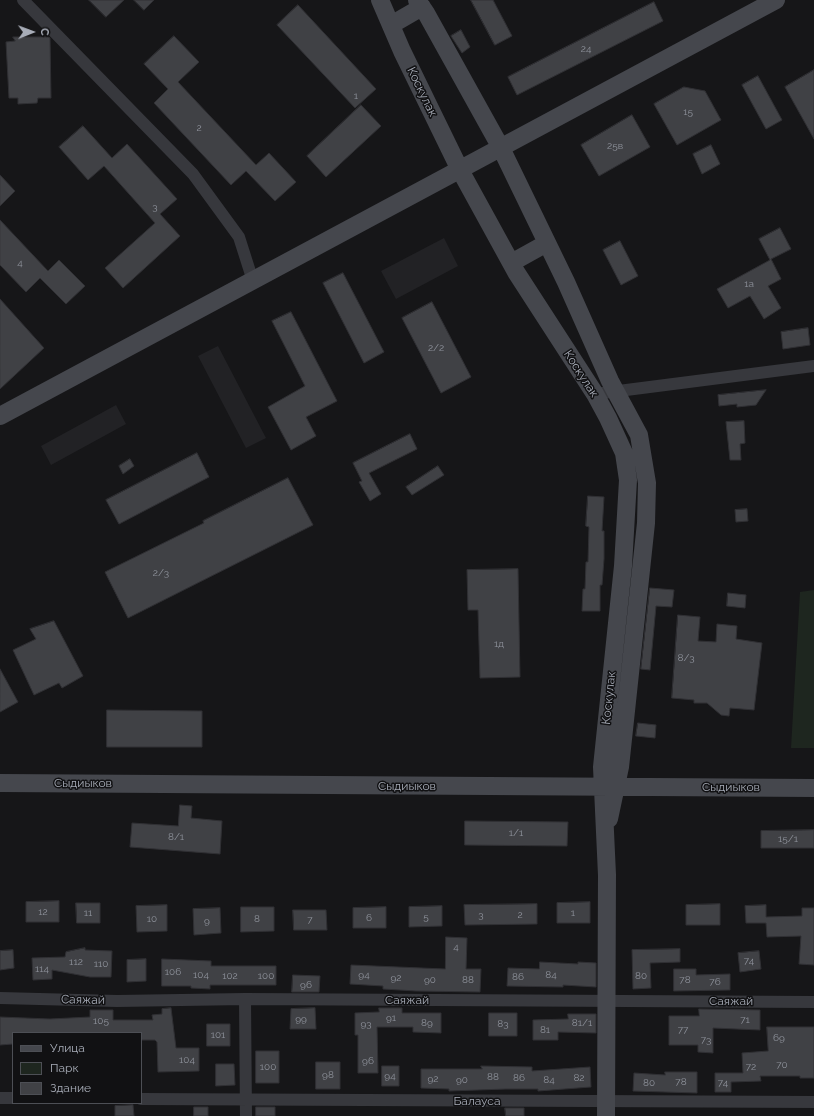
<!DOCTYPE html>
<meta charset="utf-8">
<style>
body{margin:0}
#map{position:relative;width:814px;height:1116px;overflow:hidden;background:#161618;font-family:Raleway,sans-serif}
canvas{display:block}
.legend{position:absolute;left:12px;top:1032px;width:130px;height:72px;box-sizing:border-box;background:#111113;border:1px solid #4d4f55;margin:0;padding:5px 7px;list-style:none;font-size:12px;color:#a8adb8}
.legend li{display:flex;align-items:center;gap:8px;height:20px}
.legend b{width:20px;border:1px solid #4d4f55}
.north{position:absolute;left:12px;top:12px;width:40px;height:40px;-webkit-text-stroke:3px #111113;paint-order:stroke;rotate:89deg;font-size:11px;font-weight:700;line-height:16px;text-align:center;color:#a8adb8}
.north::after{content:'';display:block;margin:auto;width:14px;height:18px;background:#a8adb8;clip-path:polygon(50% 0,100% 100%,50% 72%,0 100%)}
</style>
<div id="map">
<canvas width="814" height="1116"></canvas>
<ul class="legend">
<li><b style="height:5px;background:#45474d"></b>Улица</li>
<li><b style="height:11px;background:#1e261f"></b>Парк</li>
<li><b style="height:11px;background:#404145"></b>Здание</li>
</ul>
<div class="north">С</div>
</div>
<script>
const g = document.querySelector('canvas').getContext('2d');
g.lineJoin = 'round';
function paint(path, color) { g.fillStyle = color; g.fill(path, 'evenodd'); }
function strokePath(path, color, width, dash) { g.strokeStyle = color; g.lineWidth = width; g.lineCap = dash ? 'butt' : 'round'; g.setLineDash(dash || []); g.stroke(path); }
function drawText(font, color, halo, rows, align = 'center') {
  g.font = font + ' Raleway,sans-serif'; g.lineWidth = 3; g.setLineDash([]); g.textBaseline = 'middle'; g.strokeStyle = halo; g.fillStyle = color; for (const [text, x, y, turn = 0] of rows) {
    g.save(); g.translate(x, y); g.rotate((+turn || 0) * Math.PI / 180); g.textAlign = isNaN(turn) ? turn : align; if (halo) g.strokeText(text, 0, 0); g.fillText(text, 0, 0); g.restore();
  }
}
const built = new Path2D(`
 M444,238L458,266L396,299L381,271Z
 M218,346L266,438L246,448L198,356Z
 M116,405L126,424L51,465L41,446Z`);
const green = new Path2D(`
 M814,590V748H791L800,592Z`);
const building = new Path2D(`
 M89,0H124L106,17Z
 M134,0H154L144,10Z
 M471,0H493L512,36L495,45Z
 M654,2L663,21L517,95L508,77Z
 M298,5L376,89L355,108L277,25Z
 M461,30L470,47L462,53L451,36Z
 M174,36L199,62L178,82L256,165L269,153L296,182L275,201L246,171L231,185L154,103L168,89L144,64Z
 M13,37H48L50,38L51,98H38L37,103L18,104V98H9L6,42L15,41Z
 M814,70V139L785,87Z
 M758,76L782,120L766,129L742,85Z
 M684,87L705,91L721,120L677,145L654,104Z
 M361,105L381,126L326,177L307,156Z
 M632,115L650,147L599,176L581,145Z
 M83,126L112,158L127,144L177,199L160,214L180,236L123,288L105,268L155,223L104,166L88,180L59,147Z
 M711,145L720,164L702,174L693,154Z
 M0,175L15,191L0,206Z
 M0,220L48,271L59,260L85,286L66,304L40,278L26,292L0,265Z
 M780,228L791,249L771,259L781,279L768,286L781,308L764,319L750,296L728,308L717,289L770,260L759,239Z
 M620,241L638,276L621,285L603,250Z
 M343,273L384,352L364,363L323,283Z
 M0,299L44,348L0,389Z
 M432,302L471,377L441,393L402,318Z
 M291,312L337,401L306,417L316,436L291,450L268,407L305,386L272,321Z
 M808,328L810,345L783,349L781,332Z
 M766,390L756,405L737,407V404L719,406L718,395Z
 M744,421L745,443L740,444L741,460H730L726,422Z
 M410,434L417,449L369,473L381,494L370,501L359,482L362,481L353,463Z
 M197,453L209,477L119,524L106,500Z
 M130,459L134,466L123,474L119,466Z
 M438,466L444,475L412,495L406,487Z
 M288,478L313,525L128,618L105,572L204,523L203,521Z
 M588,496L604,497L602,531H604V559L602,585H600V611H582L583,589H585L586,562H588L589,527L586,526Z
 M747,509L748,521L736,522L735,510Z
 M518,569L520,677L480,678L478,610H468L467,570Z
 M650,588L674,590L672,607L656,606L650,670L641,669Z
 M728,593L746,595L745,608L727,606Z
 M678,615L700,617L698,641L716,642L717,624L737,626L736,639L762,643L754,710L730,708L729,716L721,715L707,703H694V700L672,698Z
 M54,621L83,676L62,688L59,683L34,695L13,650L36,639L30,629Z
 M0,669L18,702L0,712Z
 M107,710L202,711V747H107Z
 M638,723L656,725L655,738L636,736Z
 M180,805L192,806L191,818L222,821L220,854L130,847L132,823L178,826Z
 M465,821L568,822L567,846L465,845Z
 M814,830V848H761V831Z
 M59,901V922H26V902Z
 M590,902V923H557V903Z
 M76,903H100V923H77Z
 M537,904V924L465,925L464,905Z
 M720,904V925H686V905Z
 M167,905V931L137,932L136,906Z
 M766,905V917L802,916V908H814V965L799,964L801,936L767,937L766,923H746L745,906Z
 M442,906V926L409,927V907Z
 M241,907H274V931L241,932Z
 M386,907V928H353V908Z
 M220,908L221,933L194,935L193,909Z
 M293,910H326L327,930H294Z
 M446,937L467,938L466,969H481L480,992L416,991L383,989V986L350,984L351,965L445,969Z
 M85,948V950L112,951L111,977H90L52,970V979L33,980L32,958L65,957L66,952Z
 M680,949V962L650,963L651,988L633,989L632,950Z
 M13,950L14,968L0,970V951Z
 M759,951L761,969L740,972L738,953Z
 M146,959V981L127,982V960Z
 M162,959L211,961V966H276V985H210V989L191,988V986H162Z
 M540,962L578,964V962L596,963V987L563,985V987L507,986L508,968L539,969Z
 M674,969H696V975L730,974V990L674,991Z
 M293,975L320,976L319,992H292Z
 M171,1008L176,1048H199V1071L158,1072L157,1042L155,1040H141V1033H13V1044L0,1045V1017L50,1019L90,1017V1010H113V1020H153L152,1015L162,1014V1009Z
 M315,1008L316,1029H290L291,1009Z
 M379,1008H402V1013H441V1033L413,1032V1027H377L378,1073H358V1035H355V1013L379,1012Z
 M699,1009L760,1010V1030L713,1028V1053L698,1052V1045H669V1016H699Z
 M489,1013H517V1036H489Z
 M568,1014H596V1033L558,1032V1040H533V1020L568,1019Z
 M207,1024H230V1046H207Z
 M767,1027H814V1078H800V1076H760L761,1081L731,1082V1092H715V1073H743L742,1053L768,1051Z
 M256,1051H279V1083H256Z
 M316,1062H340V1089H316Z
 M216,1064H234L235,1085L216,1086Z
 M382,1066H399V1086H382Z
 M481,1066L532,1067V1071L590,1067L591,1087L538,1091V1089H506L449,1091V1089L421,1088V1069H482Z
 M665,1072H697V1093L633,1091L634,1073L665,1075Z
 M133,1105L134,1116H115V1106Z
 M194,1107H208V1116H194Z
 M256,1107H275V1116H256Z
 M505,1108H524V1116H506Z`);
const street = new Path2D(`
 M23,0L193,174L239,237L253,281
 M595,394L814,366
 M0,998L117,1001L245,999L814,1002
 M245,999L246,1116
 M0,1098H13
 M141,1099L814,1102`);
const secondary = new Path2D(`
 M380,0L402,51L460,170L516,272L595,394L608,418L624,453L628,480L623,566L602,767L607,875L606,1116
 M417,0L426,13L501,148L566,282L610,381L639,435L647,483L646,523L620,767L609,819
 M391,25L422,7
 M511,263L547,243
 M0,416L776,0
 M0,783L814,788`);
const numberNames = [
 ["24",586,49],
 ["1",356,96],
 ["15",688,112],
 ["2",199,128],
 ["25в",615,146],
 ["3",155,207],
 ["4",20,263],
 ["1а",749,284],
 ["2/2",436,348],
 ["2/3",161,573],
 ["1д",499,644],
 ["8/3",686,658],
 ["1/1",516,833],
 ["8/1",176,837],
 ["15/1",788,839],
 ["12",43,912],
 ["11",88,913],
 ["1",573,913],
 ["3",481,915],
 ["2",520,915],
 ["5",426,917],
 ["6",369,918],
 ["10",152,919],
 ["8",257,919],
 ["7",310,920],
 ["9",207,921],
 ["4",456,947],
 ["74",749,961],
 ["112",76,962],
 ["110",101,964],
 ["114",42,969],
 ["106",173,972],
 ["104",201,975],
 ["94",364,975],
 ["84",551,975],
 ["102",230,976],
 ["100",266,976],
 ["80",641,976],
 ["86",518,977],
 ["92",396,978],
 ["90",430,980],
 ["88",468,980],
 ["78",685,980],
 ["76",715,982],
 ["96",306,985],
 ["91",391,1018],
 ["99",301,1019],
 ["71",745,1020],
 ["105",101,1021],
 ["89",427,1023],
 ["81/1",582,1023],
 ["93",366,1024],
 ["83",503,1024],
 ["81",545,1030],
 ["77",683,1030],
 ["101",218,1035],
 ["69",779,1038],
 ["73",706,1040],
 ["104",187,1060],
 ["96",368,1061],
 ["70",782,1065],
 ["100",268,1067],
 ["72",751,1067],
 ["98",328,1075],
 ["94",390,1076],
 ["88",493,1077],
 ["86",519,1078],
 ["82",579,1078],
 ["92",433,1079],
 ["90",462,1080],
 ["84",549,1080],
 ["78",681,1082],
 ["80",649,1083],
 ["74",723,1083]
];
const streetNames = [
 ["Коскулак",422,92,64],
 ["Коскулак",581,374,57],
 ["Коскулак",609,698,-84],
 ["Сыдиыков",83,783],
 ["Сыдиыков",407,786],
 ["Сыдиыков",731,787],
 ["Саяжай",83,1000,1],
 ["Саяжай",407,1000],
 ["Саяжай",731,1001],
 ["Балауса",477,1101]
];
paint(built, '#222225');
paint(green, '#1e261f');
paint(building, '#404145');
strokePath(building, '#303034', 1);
strokePath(street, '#37383d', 12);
strokePath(secondary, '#45474d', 18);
drawText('10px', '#8e929b', null, numberNames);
drawText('12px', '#a8adb8', '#111113', streetNames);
</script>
